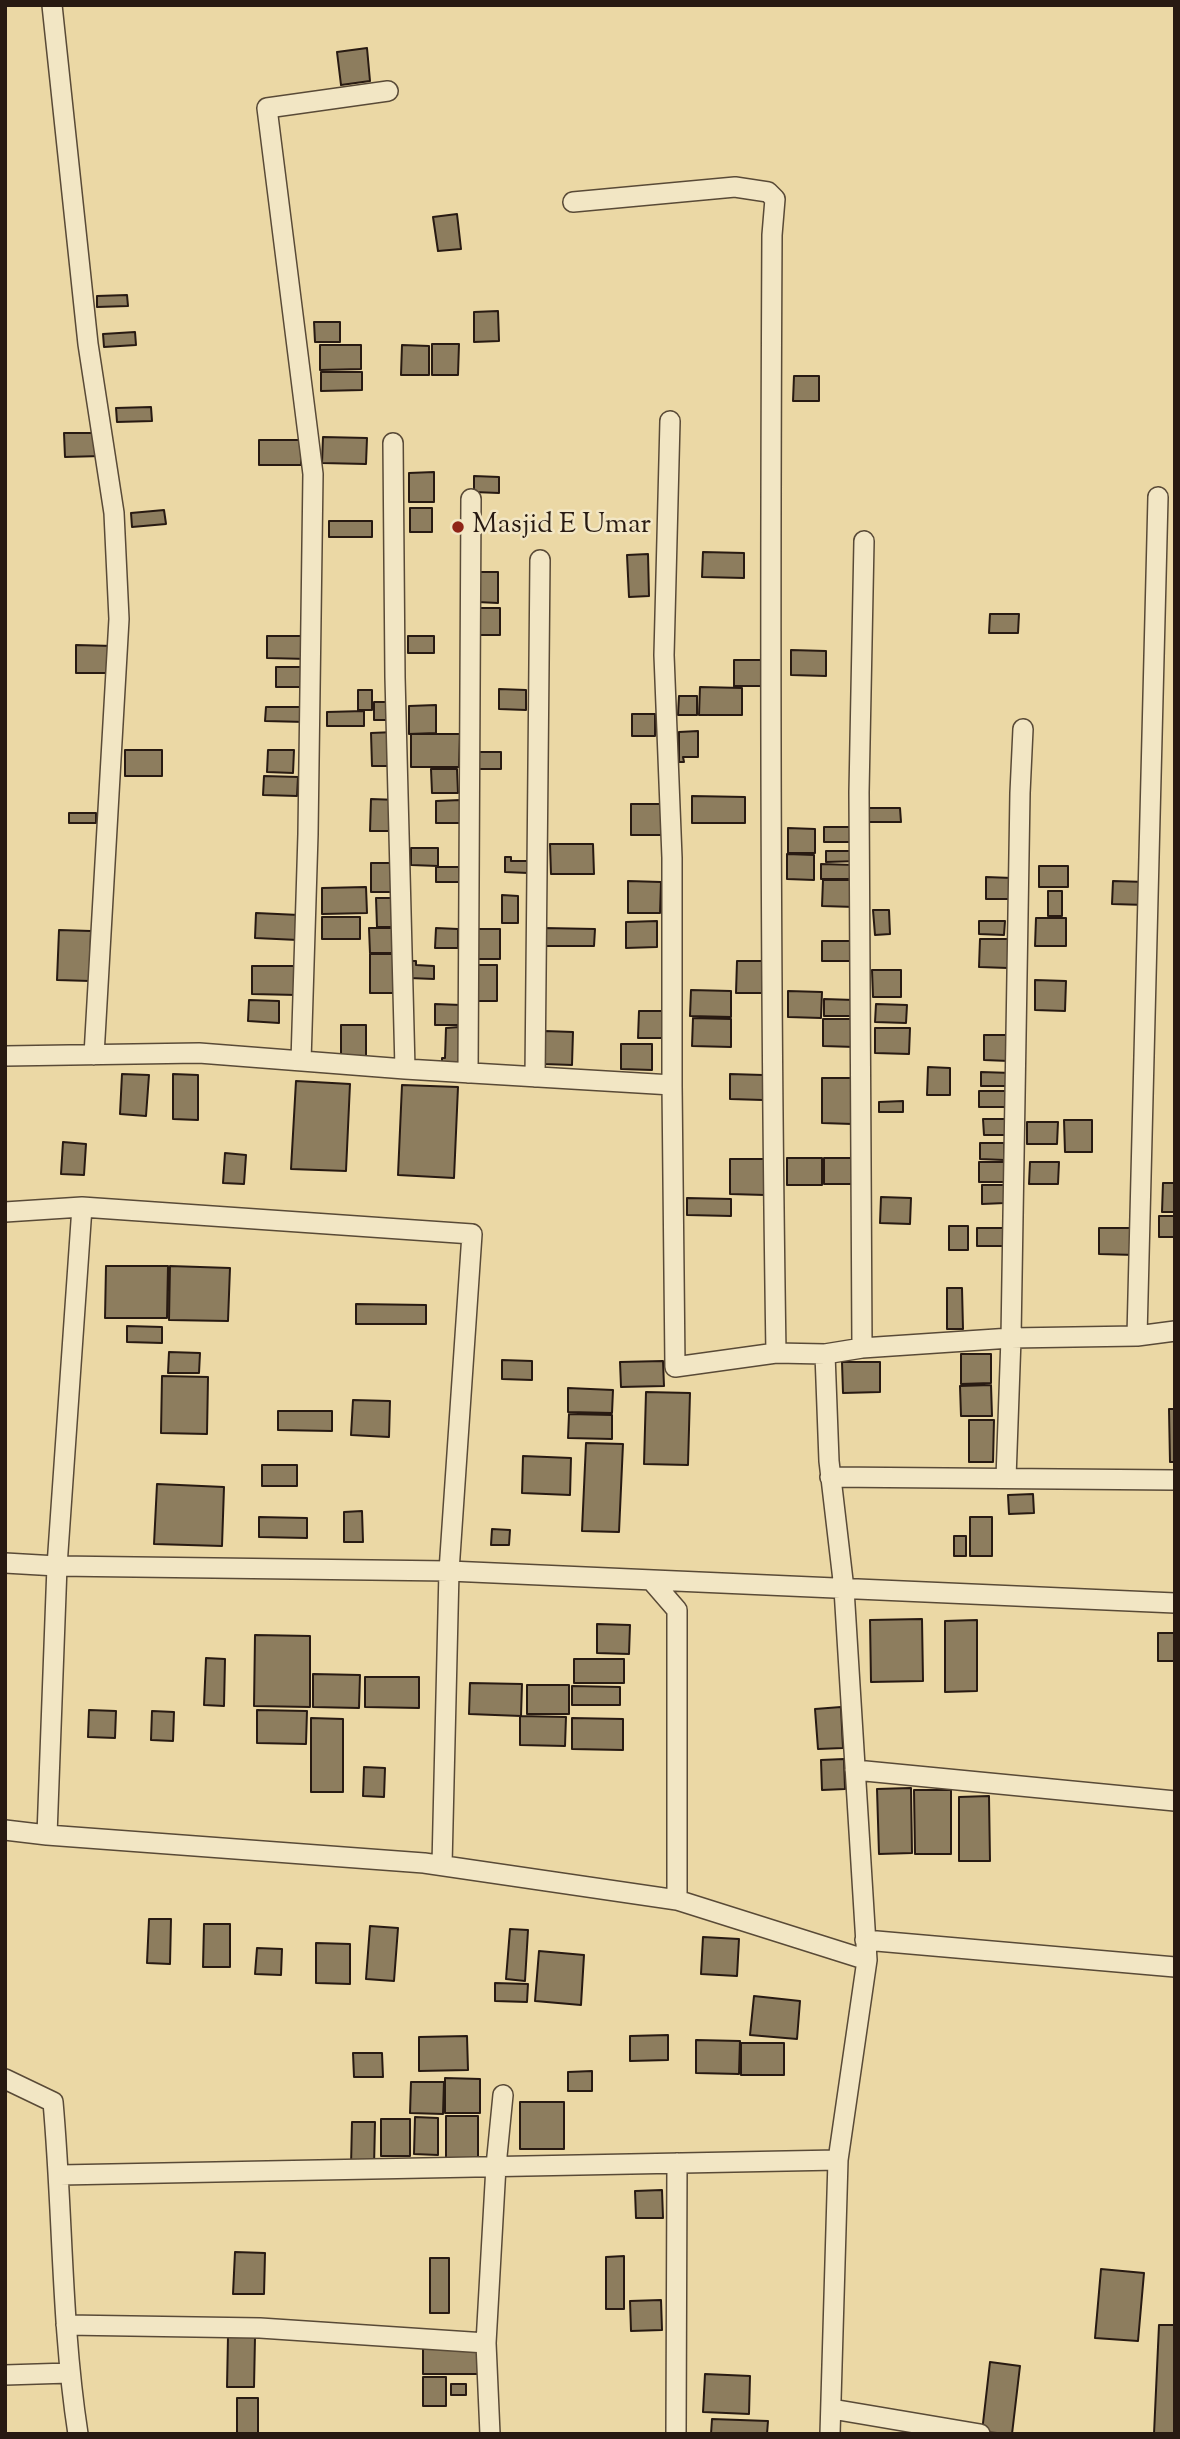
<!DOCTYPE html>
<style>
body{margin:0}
#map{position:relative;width:1180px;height:2439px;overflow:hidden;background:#ebd8a5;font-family:"Sorts Mill Goudy",serif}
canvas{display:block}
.frame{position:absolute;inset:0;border:7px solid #281a12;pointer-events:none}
</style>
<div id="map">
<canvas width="1180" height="2439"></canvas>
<div class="frame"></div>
</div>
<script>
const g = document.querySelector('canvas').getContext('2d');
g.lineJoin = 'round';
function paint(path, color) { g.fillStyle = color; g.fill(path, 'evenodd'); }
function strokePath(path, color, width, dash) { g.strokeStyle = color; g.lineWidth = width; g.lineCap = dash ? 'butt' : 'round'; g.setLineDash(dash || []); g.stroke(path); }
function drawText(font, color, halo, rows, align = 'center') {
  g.font = font + ' "Sorts Mill Goudy",serif'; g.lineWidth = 5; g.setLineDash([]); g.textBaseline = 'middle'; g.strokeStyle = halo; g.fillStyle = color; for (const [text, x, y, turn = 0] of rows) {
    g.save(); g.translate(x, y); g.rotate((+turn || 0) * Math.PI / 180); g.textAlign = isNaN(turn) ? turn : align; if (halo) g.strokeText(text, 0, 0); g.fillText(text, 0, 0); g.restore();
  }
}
const building = new Path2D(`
 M367,48L370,81L341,85L337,52Z
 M457,214L461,249L438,251L433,217Z
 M127,295L128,306L97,307V296Z
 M498,311L499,341L474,342V312Z
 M314,322H340V342H315Z
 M135,332L136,345L104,347L103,334Z
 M432,344H459L458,375H432Z
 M320,345H361V369L320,370Z
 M402,345L429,346V375H401Z
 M321,372H362V390L321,391Z
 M794,376H819V401H793Z
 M151,407L152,421L117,422L116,408Z
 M64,433H100L101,456L65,457Z
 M323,437L367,438L366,464L322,463Z
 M259,440H302L301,465H259Z
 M434,472V502H409V473Z
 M474,476L499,477V493L474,492Z
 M410,508H432V532H410Z
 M164,510L166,524L132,527L131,513Z
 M329,521H372V537H329Z
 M703,552L744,553V578L702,577Z
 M648,554L649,596L629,597L627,555Z
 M477,572H498V603L477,602Z
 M476,608H500V635H476Z
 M990,614H1019L1018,633H989Z
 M267,636H307V659L267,658Z
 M408,636H434V653H408Z
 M76,645L113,646V673H76Z
 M791,650L826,651V676L791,675Z
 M734,660H766V686H734Z
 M276,667H308V687H276Z
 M700,687L742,688V715H699Z
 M499,689L526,690V710L499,709Z
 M358,690H372V710H358Z
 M679,696H697V715H678Z
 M374,702H395V720H374Z
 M436,705V733L409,734V706Z
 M266,707H305V722L265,721Z
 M364,711V726H327V712Z
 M632,714H655V736H632Z
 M698,731V757H683L684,762H679V732Z
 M395,732L396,766H372L371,733Z
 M411,734H460L459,767H411Z
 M125,750H162V776H125Z
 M268,750H294L293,773L267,772Z
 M477,752H501V769H476Z
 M431,769H457L458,793H432Z
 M264,776L298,777L297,796L263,795Z
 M692,796L745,797V823H692Z
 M371,799L398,800L397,831H370Z
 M461,800V823H436V801Z
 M631,804H661V835H631Z
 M869,808H900L901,822H869Z
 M69,813H96V823H69Z
 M824,827H851V842H824Z
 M788,828L815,829V853H788Z
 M550,844H593L594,874H551Z
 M411,848H438V866L411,865Z
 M826,851H858L859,861L826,862Z
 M787,854L814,855V880L787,879Z
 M505,857H511V861H529L528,873L505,872Z
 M371,863H394V892H371Z
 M821,864L855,865V879H821Z
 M1039,866H1068V887H1039Z
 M436,867H459V882H436Z
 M986,877L1012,878V899H986Z
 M823,880H855V907L822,906Z
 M628,881L661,882L660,913H628Z
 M1113,881L1146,882V905L1112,904Z
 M366,887L367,913L322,914V888Z
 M1048,891H1062V916H1048Z
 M502,895L518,896V923H502Z
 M376,898H399L400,927H377Z
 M873,910H889L890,934L875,935Z
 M256,913L299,915L298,940L255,938Z
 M322,917H360V939H322Z
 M1036,918H1066V946H1035Z
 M657,921V947L626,948V922Z
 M979,921H1005L1004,935L979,934Z
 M369,928H392V953H370Z
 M436,928L458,929V948H435Z
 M544,928L595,929L594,946H544Z
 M475,929H500V959H475Z
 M59,930L91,931L90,981L57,980Z
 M980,939H1009L1008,968L979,967Z
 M822,941H854V961H822Z
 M370,954H394V993H370Z
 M409,961H416V965L434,966V979L409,978Z
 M737,961H765V993H736Z
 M474,965H497V1001H473Z
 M252,966H297V995L252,994Z
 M872,970H901V997H873Z
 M1035,980L1066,981L1065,1011L1035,1010Z
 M691,990L731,991V1017L690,1016Z
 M788,991L822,992L821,1018L788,1017Z
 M824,999L854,1000V1016H824Z
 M249,1000L279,1001V1023L248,1021Z
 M435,1004L461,1005V1025H435Z
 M876,1004L907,1005L906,1023L875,1022Z
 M639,1011H665L664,1038H638Z
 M693,1018L731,1019V1047L692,1046Z
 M823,1019H855V1047L823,1046Z
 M341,1025H366V1056H341Z
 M459,1027V1063L442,1062V1058H445L446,1028Z
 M875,1028H910L909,1054L875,1053Z
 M545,1031L573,1032L572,1065L544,1064Z
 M984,1035H1010L1009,1061L984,1060Z
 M621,1044H652V1070L621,1069Z
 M928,1067L950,1068V1095H927Z
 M981,1072L1012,1073L1011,1086H981Z
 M122,1074L149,1075L146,1116L120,1114Z
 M173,1074L198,1075V1120L173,1119Z
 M730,1074L763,1075V1100L730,1099Z
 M822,1078H853L852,1124L822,1123Z
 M296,1081L350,1084L346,1171L291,1169Z
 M402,1085L458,1087L454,1178L398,1175Z
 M979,1091H1010V1107H979Z
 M903,1101V1112H879V1102Z
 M983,1119H1005V1135H984Z
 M1064,1120H1092V1152H1065Z
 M1027,1122H1058L1057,1144H1027Z
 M63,1142L86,1144L84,1175L61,1174Z
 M980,1143H1004V1160L980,1159Z
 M225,1153L246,1155L244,1184L223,1183Z
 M787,1158H822V1185H787Z
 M824,1158H857V1184H824Z
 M730,1159H765V1195L730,1194Z
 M979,1162H1009L1008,1182H979Z
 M1030,1162H1059L1058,1184H1029Z
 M1163,1183H1175V1212H1162Z
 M982,1185H1005V1203L982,1204Z
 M881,1197L911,1198L910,1224L880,1223Z
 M687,1198L731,1199V1216L687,1215Z
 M1159,1216H1175V1237H1159Z
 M949,1226H968V1250H949Z
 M977,1228H1007V1246H977Z
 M1099,1228H1135V1255L1099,1254Z
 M106,1266H168L167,1318H105Z
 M170,1266L230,1268L228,1321L169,1320Z
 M947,1288H962L963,1329H947Z
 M356,1304L426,1305V1324H356Z
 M127,1326L162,1327V1343L127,1342Z
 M169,1352L200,1353L199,1373H168Z
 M961,1354H991V1383L961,1384Z
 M502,1360L532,1361V1380L502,1379Z
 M663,1361L664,1386L621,1387L620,1362Z
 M842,1362H880V1392L843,1393Z
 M162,1376L208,1377L207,1434L161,1433Z
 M991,1385L992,1416H961L960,1386Z
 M568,1388L613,1390L612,1413L568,1412Z
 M646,1392L690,1393L688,1465L644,1464Z
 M353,1400L390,1401L389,1437L351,1435Z
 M1169,1409H1175V1462H1170Z
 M278,1411H332V1431L278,1430Z
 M569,1414L612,1415V1439L568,1438Z
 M969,1420H994L993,1462H969Z
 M586,1443L623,1444L619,1532L582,1531Z
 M523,1456L571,1458L570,1495L522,1493Z
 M262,1465H297V1486H262Z
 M157,1484L224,1487L222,1546L154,1544Z
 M1033,1494L1034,1513L1009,1514L1008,1495Z
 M362,1511L363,1542H344V1512Z
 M259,1517L307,1518V1538L259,1537Z
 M970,1517H992V1556H970Z
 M492,1529L510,1530L509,1545H491Z
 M954,1536H966V1556H954Z
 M922,1619L923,1681L871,1682L870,1620Z
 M977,1620V1691L945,1692V1621Z
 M597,1624L630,1625L629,1654L597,1653Z
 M1158,1633H1175V1661H1158Z
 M255,1635L310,1636V1707L254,1706Z
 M206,1658L225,1659L224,1706L204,1705Z
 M574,1659H624V1683H574Z
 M313,1674L360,1675L359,1708L313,1707Z
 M365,1677H419V1708L365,1707Z
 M470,1683L522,1684L521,1716L469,1714Z
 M527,1685H569V1714H527Z
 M572,1686L620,1687V1705H572Z
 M841,1707L843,1748L818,1749L815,1709Z
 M89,1710L116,1711L115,1738L88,1737Z
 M257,1710L307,1711L306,1744L257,1743Z
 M152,1711L174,1712L173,1741L151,1740Z
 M520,1716L566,1717L565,1746L520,1745Z
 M311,1718L343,1719V1792H311Z
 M572,1718L623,1719V1750L572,1749Z
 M844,1759L845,1789L822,1790L821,1760Z
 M364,1767L385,1768L384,1797L363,1796Z
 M911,1788L912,1853L879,1854L877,1789Z
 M914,1790H951V1854H915Z
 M989,1796L990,1861H959V1797Z
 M149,1919H171L170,1964L147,1963Z
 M204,1924H230V1967H203Z
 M370,1926L398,1928L394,1981L366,1979Z
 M510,1929L528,1930L525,1981L506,1979Z
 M703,1937L739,1939L737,1976L701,1974Z
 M316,1943L350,1944V1984L316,1983Z
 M257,1948L282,1949L281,1975L255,1974Z
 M539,1951L584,1955L581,2005L535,2001Z
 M495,1983L528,1984L527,2002L495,2001Z
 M754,1996L800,2001L797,2039L750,2035Z
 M668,2035V2060L630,2061V2036Z
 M467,2036L468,2070L419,2071V2037Z
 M696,2040L740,2041L739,2074L696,2073Z
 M741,2043H784V2075H741Z
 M353,2053H382L383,2077H354Z
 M592,2071V2091H568V2072Z
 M445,2078L480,2079V2113H445Z
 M411,2082H444L443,2114L410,2113Z
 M520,2102H564V2149H520Z
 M446,2116H478V2159L446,2158Z
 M415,2117L438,2118V2155L414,2154Z
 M381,2119H410V2156H381Z
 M352,2122H375L374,2167L351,2166Z
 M662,2190L663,2218H636L635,2191Z
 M235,2252L265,2253L264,2294H233Z
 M624,2256V2309H606V2257Z
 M430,2258H449V2313H430Z
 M1101,2269L1144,2273L1138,2341L1095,2338Z
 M661,2300L662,2330L631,2331L630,2301Z
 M1159,2325H1175V2434H1154Z
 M228,2336L255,2337L254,2387H227Z
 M423,2347L481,2348L480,2374H423Z
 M990,2362L1020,2366L1012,2434L982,2432Z
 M705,2374L750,2376L749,2414L703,2412Z
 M423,2377H446V2406H423Z
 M451,2384H466V2395H451Z
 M237,2398H258V2434H237Z
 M712,2419L768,2421L767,2434H711Z`);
const minor = new Path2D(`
 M52,5L88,344L114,513L119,619L94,1055
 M573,202L735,187L768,192L775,199L772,235C770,608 770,980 776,1353
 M670,421L664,655L672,858V1085
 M393,443L395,677L405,1069
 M5,1056L199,1053L405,1069L672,1085L675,1367L776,1353L825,1354L862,1348L1011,1338L1137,1336L1175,1331
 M301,1061L308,834L313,474L267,108L388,91
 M468,1073L471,499
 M535,1077L540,560
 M5,1212L82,1207
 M1137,1336L1158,497
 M862,1348L859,792L864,541
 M825,1354L829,1461L844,1589L867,1960L838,2160L830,2434
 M830,1477L1175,1480
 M1006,1478L1011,1338L1020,793L1023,729
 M5,1563L57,1566L449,1571L442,1865
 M651,1580L677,1610V1900
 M855,1770L1175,1801
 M5,1830L47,1835L424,1863L677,1900L867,1960
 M47,1835L57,1566L82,1207L472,1234L449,1571L1175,1603
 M865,1940L1175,1967
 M5,2079L53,2102C63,2212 61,2324 78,2434
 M60,2175L838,2160
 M66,2325L260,2328L486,2343
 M5,2375L69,2373
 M832,2409L980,2434
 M490,2434L486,2343L496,2166L503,2095
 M676,2434L677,2163`);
const markers = [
 [458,527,7,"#8f2418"]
];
const poiNames = [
 ["Masjid E Umar",472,527]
];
paint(building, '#8d7d5e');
strokePath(building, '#281a12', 2);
strokePath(minor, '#594a37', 22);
strokePath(minor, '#f2e6c4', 19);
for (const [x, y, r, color] of markers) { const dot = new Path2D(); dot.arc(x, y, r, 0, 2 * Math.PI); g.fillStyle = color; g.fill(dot); strokePath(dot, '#f2e6c4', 2.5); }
drawText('28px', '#281a12', '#f2e6c4', poiNames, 'left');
</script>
